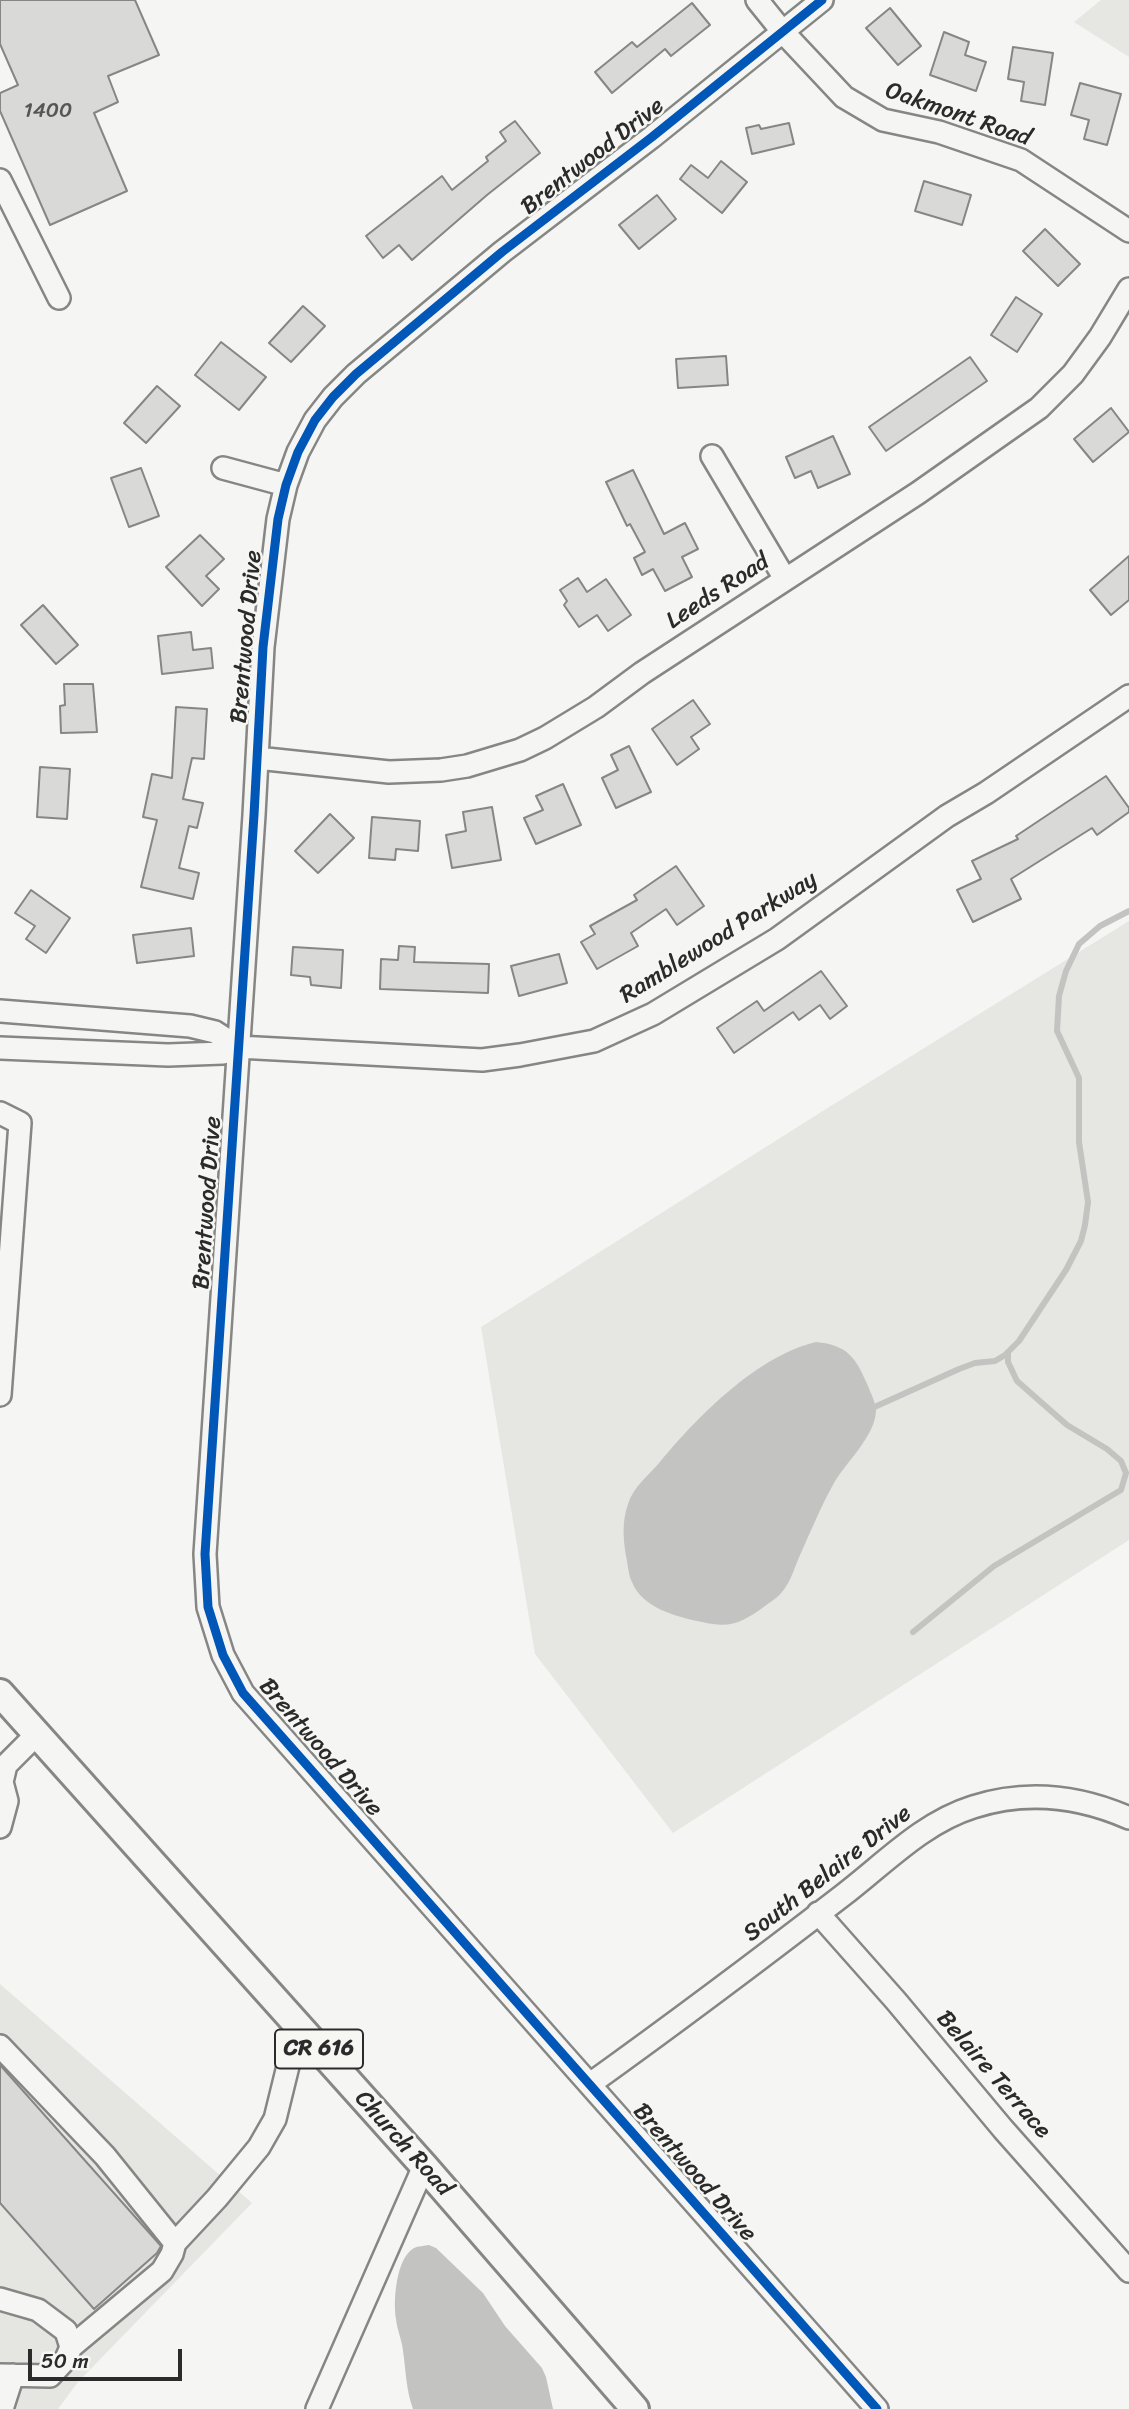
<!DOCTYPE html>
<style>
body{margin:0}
#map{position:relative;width:1129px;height:2409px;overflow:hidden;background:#f5f5f3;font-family:Sriracha,sans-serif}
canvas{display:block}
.scale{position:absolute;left:28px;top:2349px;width:154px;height:32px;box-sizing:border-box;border:4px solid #2b2b2b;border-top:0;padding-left:9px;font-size:21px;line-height:24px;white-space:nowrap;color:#2b2b2b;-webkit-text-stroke:5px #f6f6f2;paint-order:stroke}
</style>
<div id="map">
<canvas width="1129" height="2409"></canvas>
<div class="scale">50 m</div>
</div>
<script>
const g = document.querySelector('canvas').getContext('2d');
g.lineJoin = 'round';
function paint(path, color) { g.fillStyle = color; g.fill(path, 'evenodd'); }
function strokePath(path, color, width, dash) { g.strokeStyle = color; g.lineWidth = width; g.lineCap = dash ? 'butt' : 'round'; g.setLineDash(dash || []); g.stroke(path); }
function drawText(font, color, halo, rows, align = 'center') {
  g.font = font + ' Sriracha,sans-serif'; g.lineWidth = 5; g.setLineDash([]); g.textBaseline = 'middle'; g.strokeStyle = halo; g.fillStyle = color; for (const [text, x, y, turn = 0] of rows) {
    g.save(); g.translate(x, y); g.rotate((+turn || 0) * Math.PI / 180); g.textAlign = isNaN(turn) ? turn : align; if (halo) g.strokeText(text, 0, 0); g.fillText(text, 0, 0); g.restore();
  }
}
const built = new Path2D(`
 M0,1984L252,2203L78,2382L58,2409H0Z`);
const green = new Path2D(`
 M1101,0H1129V57L1074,22Z
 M1129,921V1540L673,1833L535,1654L481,1327L826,1109Z`);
const water = new Path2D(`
 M816,1342C848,1345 856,1358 868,1386C871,1394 876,1403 876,1411C875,1436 847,1461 834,1483C821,1506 811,1531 800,1555C795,1566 792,1578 785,1588C780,1596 772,1601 765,1606C743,1622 731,1629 702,1622C677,1617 642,1608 632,1582C628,1574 628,1564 626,1556C623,1538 622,1521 628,1504C634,1486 648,1476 660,1462C697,1417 757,1356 816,1342Z
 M429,2245L436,2248L483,2293L505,2326L542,2368L546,2377L553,2409H413C406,2390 406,2371 403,2351C402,2340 397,2330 396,2319C393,2301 396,2258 414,2248C418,2246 424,2246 429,2245Z`);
const stream = new Path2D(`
 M870,1409L959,1369L975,1363L995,1361L1005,1355L1019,1341L1066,1270L1081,1241L1085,1225L1088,1202L1079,1142V1078L1057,1031L1059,996L1066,971L1079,944L1100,926L1129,911
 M913,1632L994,1566L1121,1490L1126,1473L1121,1461L1107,1449L1067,1425L1017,1381L1008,1362V1352`);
const building = new Path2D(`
 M0,0H135L159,55L108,76L118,102L94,113L127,191L50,225L0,111V93L18,85L0,44Z
 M692,3L710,25L671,56L665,49L612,93L595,72L632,42L637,47Z
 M890,8L921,46L898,65L866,28Z
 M944,32L969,42L965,55L986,62L976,91L930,75Z
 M1013,47L1053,53L1045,105L1021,101L1024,82L1008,79Z
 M1080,83L1121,94L1107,145L1084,139L1089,120L1071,115Z
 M515,121L540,153L487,195L412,260L399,245L383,258L366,236L442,176L452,190L488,161L486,157L506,141L500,132Z
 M789,123L794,144L752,154L746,128L759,125L761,129Z
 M721,161L747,182L722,213L680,179L691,165L708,178Z
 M924,181L971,195L962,225L915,211Z
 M657,195L676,219L639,249L619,225Z
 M1045,229L1080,264L1058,286L1023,251Z
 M1016,297L1042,314L1017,352L991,335Z
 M303,306L325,326L291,362L269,343Z
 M221,342L266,377L239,410L195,375Z
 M726,356L728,385L678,388L676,359Z
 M970,357L987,381L886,451L869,427Z
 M157,386L180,406L146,443L124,423Z
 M1111,408L1129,432L1093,462L1074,439Z
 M833,436L850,474L818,488L811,471L795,478L786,457Z
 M141,468L159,516L129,527L111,478Z
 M633,470L664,534L685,523L698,549L682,557L692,577L665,591L653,569L642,575L634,558L645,552L630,524L627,526L606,482Z
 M200,535L224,559L206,576L219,589L202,606L166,567Z
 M1129,556V600L1111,615L1090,590Z
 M578,578L587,592L606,579L631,615L608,631L597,615L579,627L564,605L567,601L560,590Z
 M43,605L78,645L56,664L21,625Z
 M191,632L193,650L211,648L213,668L162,674L158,636Z
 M64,684H93L97,732L61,733L60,706L65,705Z
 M693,700L710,724L691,737L699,749L677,765L652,729Z
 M176,707L207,709L204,759L192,758L183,799L203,803L197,828L189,826L179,868L199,873L193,899L141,887L157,820L143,817L152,774L172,778Z
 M629,746L651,792L616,808L602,778L618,770L611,755Z
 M40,767L70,769L67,819L37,817Z
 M1106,776L1129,808V812L1097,835L1092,828L1011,879L1021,899L973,922L957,890L981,879L972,861L1018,839L1016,836Z
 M563,784L581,825L536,844L524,818L543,810L536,796Z
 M492,807L501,860L452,868L446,835L466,831L463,812Z
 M330,814L354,838L318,873L295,851Z
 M372,817L420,821L418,851L396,849L395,860L369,858Z
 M676,866L704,906L677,925L666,909L631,933L638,946L597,969L581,942L595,934L590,926L637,900L634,895Z
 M31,890L70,918L46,953L26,939L35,926L15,913Z
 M191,928L194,956L137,963L133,935Z
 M399,946L415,947L414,962L489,964L488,993L380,989L381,959L398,960Z
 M293,947L343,950L341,988L311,985L310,977L291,975Z
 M559,954L567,983L519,996L511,966Z
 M821,971L847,1006L830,1019L820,1005L799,1020L793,1012L734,1053L717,1028L757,1001L764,1011Z
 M0,2065L161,2246L157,2253L94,2309L0,2203Z`);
const minor = new Path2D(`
 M757,0L782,31L844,97L883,120L939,132L1021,160L1129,231
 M822,0L652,137L502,252L356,374L333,397L315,420L298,452L286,485L278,519L263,647L254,815L205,1554L208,1607L223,1655L243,1693L877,2409
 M0,180L59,298
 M712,456L785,579
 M223,468L286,485
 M257,758L389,772L441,770L467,766L520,750L545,738L596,707L642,673L918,493L1039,408L1073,374L1100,337L1129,289
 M0,1011L190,1026L215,1032L238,1047
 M0,1048L168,1055L223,1053L238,1047L482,1060L520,1055L594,1041L653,1014L777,939L947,816L986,793L1129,696
 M0,1113L20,1123L0,1395
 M0,1827L7,1801L2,1782L6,1765L37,1734
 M818,1913L896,2001L1003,2129L1129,2271
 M0,2046L105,2156L175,2243
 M590,2084C675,2023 759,1960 842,1896C884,1864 922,1823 973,1807C1026,1790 1079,1796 1129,1818
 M0,2299L38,2310L66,2331L71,2347
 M0,2375L50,2376L66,2359L71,2347L162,2271L172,2254L175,2243L217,2198L259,2147L275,2119L290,2058L305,2034
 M2,2409L13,2375
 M317,2409L424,2166`);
const major = new Path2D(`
 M0,1693L424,2166L635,2409`);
const cycleway = new Path2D(`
 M822,0L652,137L502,252L356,374L333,397L315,420L298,452L286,485L278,519L263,647L254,815L205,1554L208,1607L223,1655L243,1693L877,2409`);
const numberNames = [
 ["1400",48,112]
];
const shields = [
 [319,2049,88]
];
const shieldNames = [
 ["CR 616",319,2049]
];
const streetNames = [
 ["Oakmont Road",958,115,19],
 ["Brentwood Drive",593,157,-38],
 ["Leeds Road",718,592,-33],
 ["Brentwood Drive",247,637,-85],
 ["Ramblewood Parkway",719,938,-32],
 ["Brentwood Drive",208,1203,-86],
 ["Brentwood Drive",320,1748,49],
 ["South Belaire Drive",828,1874,-38],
 ["Belaire Terrace",993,2075,49],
 ["Church Road",403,2144,48],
 ["Brentwood Drive",694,2173,49]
];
paint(built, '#e5e5e2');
paint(green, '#e6e6e2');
paint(water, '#c3c3c1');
strokePath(stream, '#c3c3c1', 6);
paint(building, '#d9d9d8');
strokePath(building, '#868685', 2);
strokePath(minor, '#868685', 26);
strokePath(major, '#868685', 32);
strokePath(minor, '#f5f5f3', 21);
strokePath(major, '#f5f5f3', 26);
strokePath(cycleway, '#0057b8', 9);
drawText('21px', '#565656', null, numberNames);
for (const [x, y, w] of shields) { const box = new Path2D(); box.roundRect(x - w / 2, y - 19.5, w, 39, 5); g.fillStyle = '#f6f6f2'; g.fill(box); strokePath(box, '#2b2b2b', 2); }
drawText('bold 23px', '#2b2b2b', null, shieldNames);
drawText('24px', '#2b2b2b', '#f6f6f2', streetNames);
</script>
